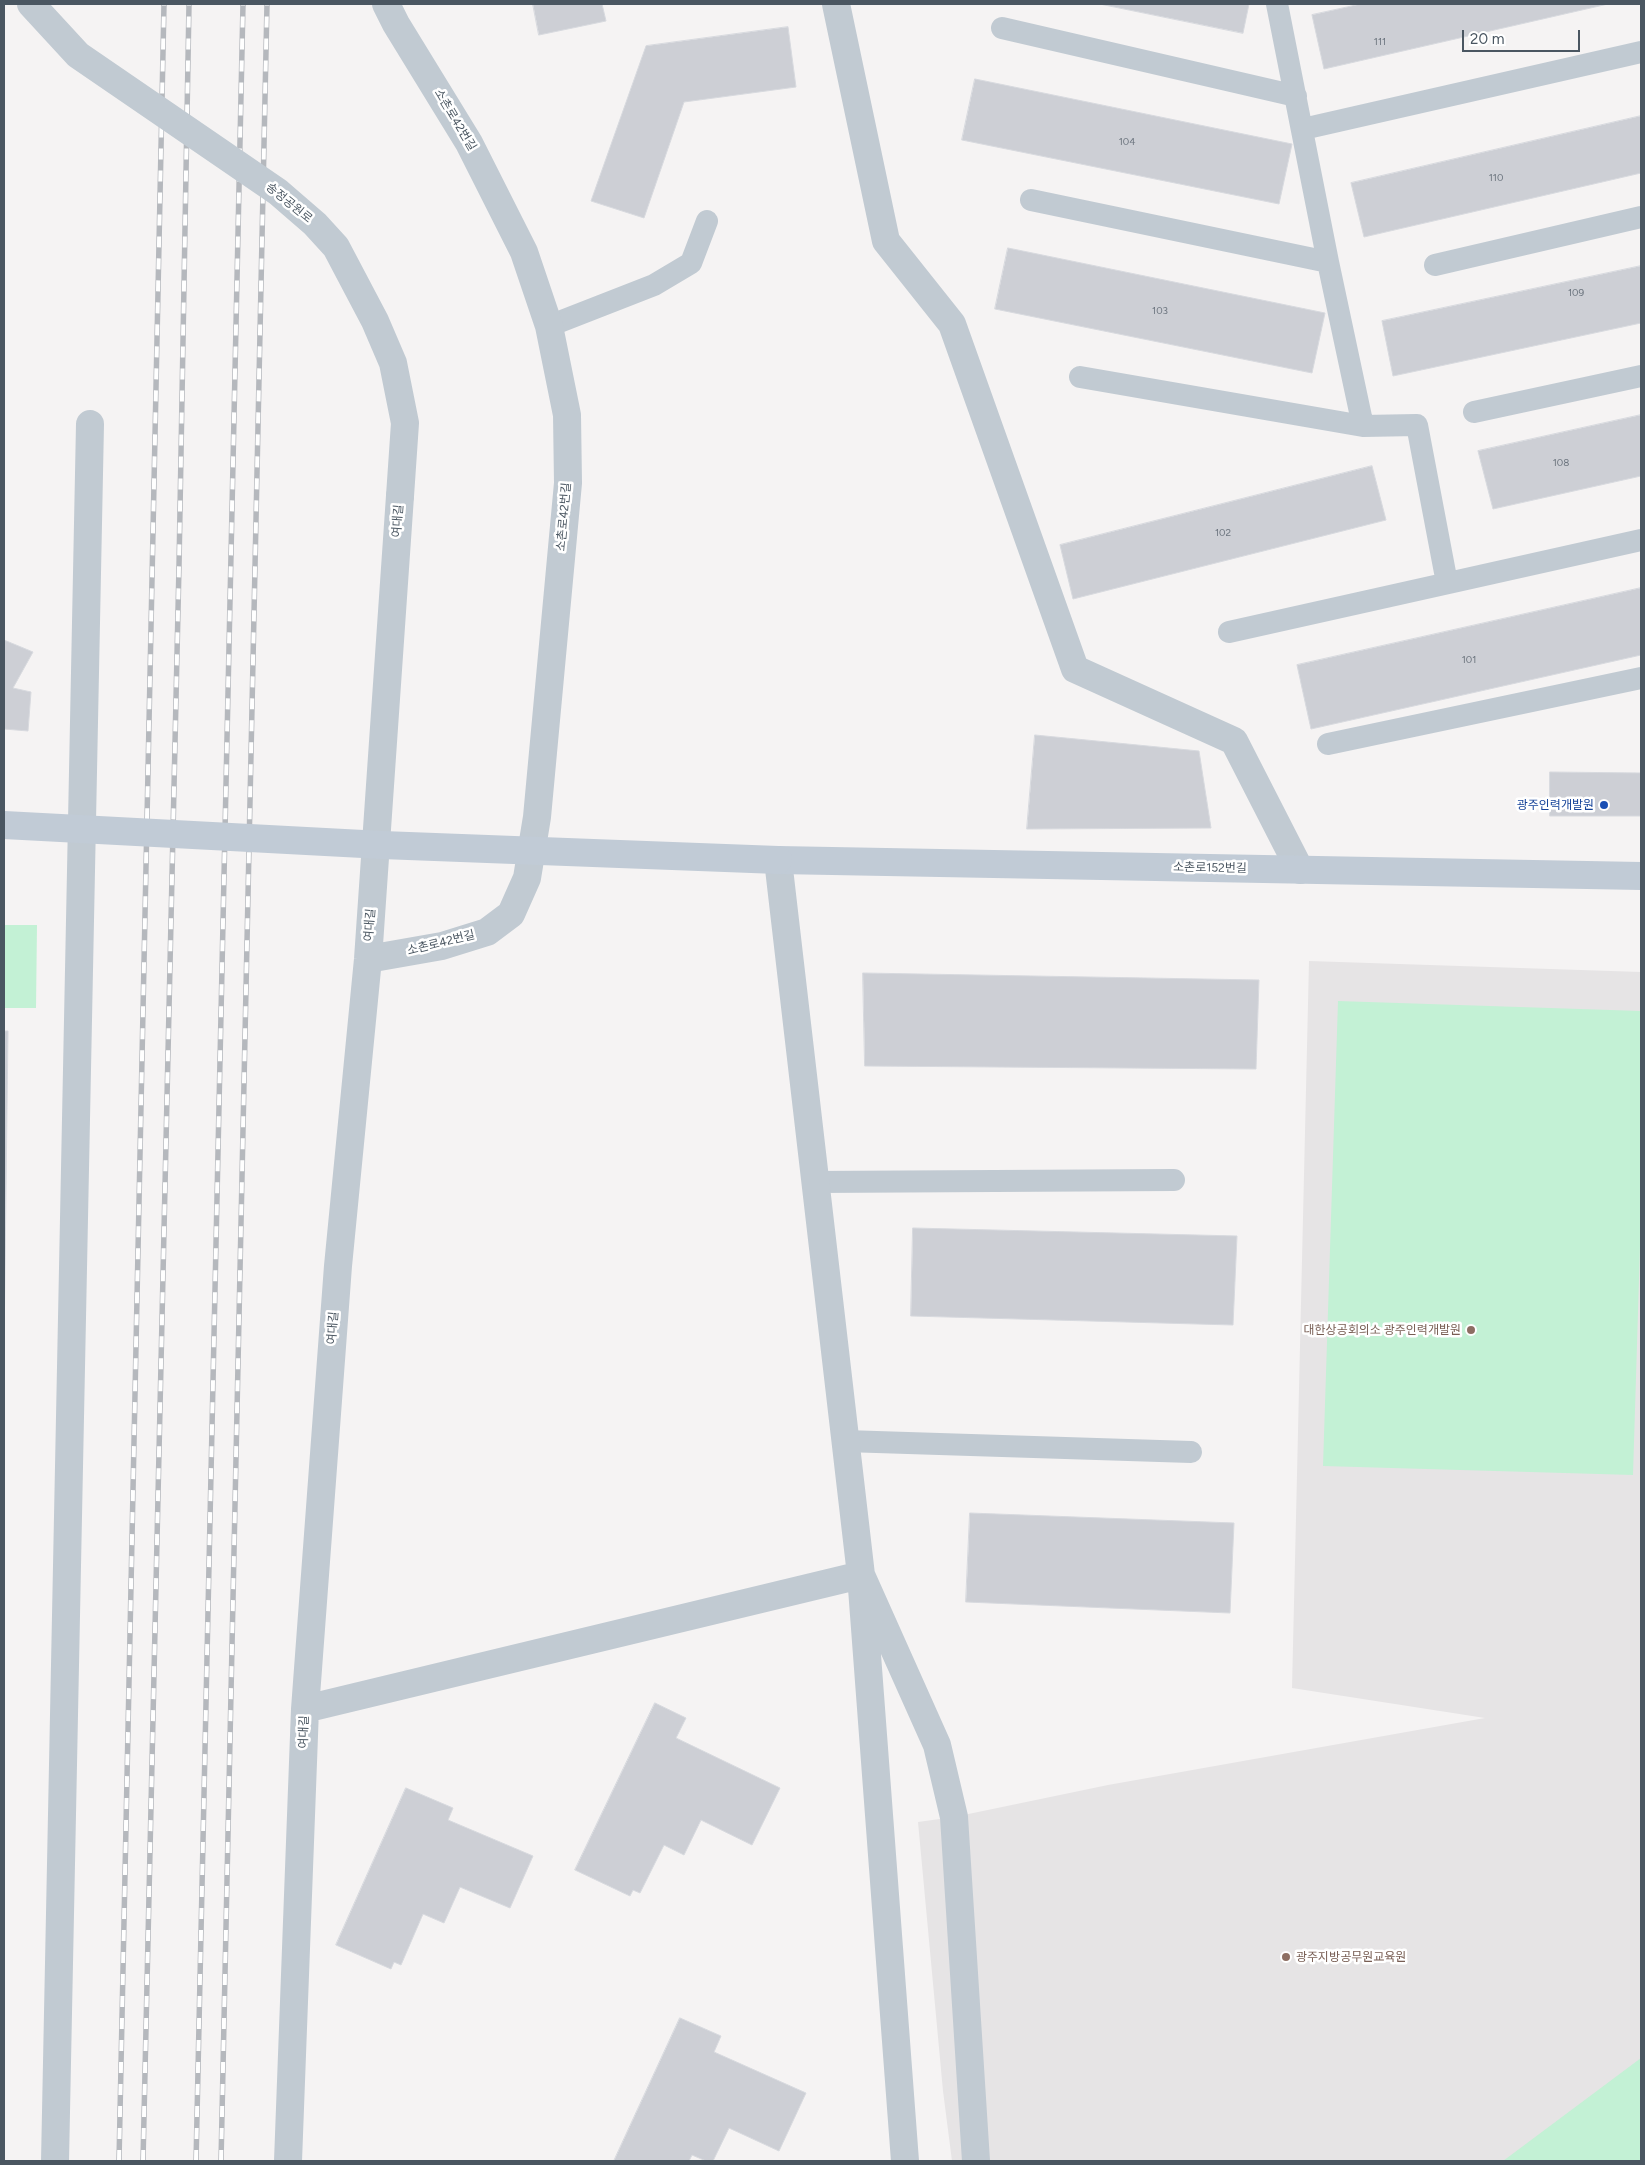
<!DOCTYPE html>
<meta charset="utf-8">
<style>
body{margin:0}
#map{position:relative;width:1645px;height:2165px;overflow:hidden;background:#f5f3f3;font-family:Figtree,sans-serif}
canvas{display:block}
.frame{position:absolute;inset:0;border:5px solid #4a5661;pointer-events:none}
.scale{position:absolute;left:1462px;top:30px;width:118px;height:22px;box-sizing:border-box;border:2px solid #4a5661;border-top:0;padding-left:6px;font-size:15px;line-height:18px;white-space:nowrap;color:#4a5661;-webkit-text-stroke:4px #fff;paint-order:stroke}
</style>
<div id="map">
<canvas width="1645" height="2165"></canvas>
<div class="frame"></div>
<div class="scale">20 m</div>
</div>
<script>
const g = document.querySelector('canvas').getContext('2d');
g.lineJoin = 'round';
function paint(path, color) { g.fillStyle = color; g.fill(path, 'evenodd'); }
function strokePath(path, color, width, dash) { g.strokeStyle = color; g.lineWidth = width; g.lineCap = dash ? 'butt' : 'round'; g.setLineDash(dash || []); g.stroke(path); }
function drawText(font, color, halo, rows, align = 'center') {
  g.font = font + ' Figtree,"Noto Sans KR",sans-serif'; g.lineWidth = 5; g.setLineDash([]); g.textBaseline = 'middle'; g.strokeStyle = halo; g.fillStyle = color; for (const [text, x, y, turn = 0] of rows) {
    g.save(); g.translate(x, y); g.rotate((+turn || 0) * Math.PI / 180); g.textAlign = isNaN(turn) ? turn : align; if (halo) g.strokeText(text, 0, 0); g.fillText(text, 0, 0); g.restore();
  }
}
const education = new Path2D(`
 M1309,961L1641,972V2161H952L943,2091L918,1822L954,1817L1108,1785L1485,1718L1292,1688Z`);
const green = new Path2D(`
 M4,925H37L36,1008H4Z
 M1338,1001L1641,1011V1214L1633,1475L1323,1466Z
 M1641,2058V2161H1503Z`);
const building = new Path2D(`
 M533,4H602L606,21L539,35Z
 M1100,4H1249L1243,33Z
 M1361,4H1608L1324,69L1312,15Z
 M788,27L796,87L684,102L644,218L591,201L646,46Z
 M975,79L1292,144L1279,204L962,140Z
 M1641,116V173L1364,237L1351,183Z
 M1008,248L1325,313L1312,373L995,309Z
 M1641,266V323L1393,376L1382,321Z
 M1641,415V476L1493,509L1478,451Z
 M1372,466L1386,520L1073,599L1060,545Z
 M1641,588V655L1311,729L1297,665Z
 M4,640L33,652L13,688L31,692L28,731L4,729Z
 M1035,735L1199,751L1211,828L1027,829Z
 M1550,772L1641,773V816H1550Z
 M863,973L1259,980L1256,1069L865,1066Z
 M4,1031H8L4,1349Z
 M913,1228L1237,1236L1233,1325L911,1316Z
 M970,1513L1234,1523L1230,1613L966,1602Z
 M655,1703L686,1718L676,1738L780,1788L752,1845L701,1820L684,1855L664,1845L640,1893L633,1890L630,1896L575,1870Z
 M406,1788L453,1808L448,1820L533,1856L510,1908L460,1887L444,1923L423,1914L401,1965L394,1962L391,1969L336,1945Z
 M680,2018L721,2036L714,2052L806,2093L779,2151L729,2128L713,2161H706L692,2155L689,2161H614Z`);
const lane = new Path2D(`
 M1277,4L1328,262L1363,426L1417,425L1447,583
 M1002,28L1296,96
 M1303,129L1641,52
 M1031,200L1328,262
 M1435,265L1641,217
 M549,326L654,285L691,263L707,221
 M1080,377L1363,426
 M1474,412L1641,376
 M1229,632L1641,540
 M1328,744L1641,678
 M815,1182L1174,1180
 M845,1441L1191,1452`);
const street = new Path2D(`
 M836,4L886,241L952,324L1075,669L1234,741L1300,870
 M778,860L861,1575L905,2161
 M368,959L442,946L487,932L511,914L527,878L537,817L568,483L567,415L549,326L524,252L469,143L396,24L386,4
 M305,1709L861,1575L937,1745L954,1817L976,2161
 M55,2161L90,424
 M288,2161L305,1709L338,1266L368,959L400,496`);
const secondary = new Path2D(`
 M778,860L1641,876`);
const rail = new Path2D(`
 M119,2161L164,4
 M143,2161L179,566L189,4
 M196,2161L243,4
 M221,2161L267,4`);
const streetBridge = new Path2D(`
 M31,4L78,55L278,192L315,224L336,247L375,321L393,363L405,423L400,496`);
const secondaryBridge = new Path2D(`
 M4,825L382,845L778,860`);
const markers = [
 [1604,805,5,"#1a4fb4"],
 [1471,1330,5,"#8d6e63"],
 [1286,1957,5,"#8d6e63"]
];
const numberNames = [
 ["111",1380,42],
 ["104",1127,142],
 ["110",1496,178],
 ["109",1576,293],
 ["103",1160,311],
 ["108",1561,463],
 ["102",1223,533],
 ["101",1469,660]
];
const streetNames = [
 ["소촌로42번길",455,120,59],
 ["송정공원로",289,203,39],
 ["소촌로42번길",564,517,-85],
 ["여대길",398,521,-86],
 ["소촌로152번길",1210,868,1],
 ["여대길",370,925,-86],
 ["소촌로42번길",441,943,-14],
 ["여대길",333,1328,-86],
 ["여대길",304,1732,-88]
];
const transitNames = [
 ["광주인력개발원",1594,805]
];
const educationNames = [
 ["대한상공회의소 광주인력개발원",1461,1330],
 ["광주지방공무원교육원",1296,1957,"left"]
];
paint(education, '#e6e4e5');
paint(green, '#c3f1d5');
paint(building, '#cdcfd5');
strokePath(building, '#d7d9de', 1);
strokePath(lane, '#c1cad2', 22);
strokePath(street, '#c1cad2', 28);
strokePath(secondary, '#c1cbd6', 28);
strokePath(rail, '#b5b8bd', 5.5);
strokePath(rail, '#fff', 4, [11]);
strokePath(streetBridge, '#c1cad2', 28);
strokePath(secondaryBridge, '#c1cbd6', 28);
for (const [x, y, r, color] of markers) { const dot = new Path2D(); dot.arc(x, y, r, 0, 2 * Math.PI); g.fillStyle = color; g.fill(dot); strokePath(dot, '#fff', 2); }
drawText('10px', '#6b747e', null, numberNames);
drawText('12px', '#4a5661', '#fff', streetNames);
drawText('12px', '#164399', '#fff', transitNames, 'right');
drawText('12px', '#785e54', '#fff', educationNames, 'right');
</script>
